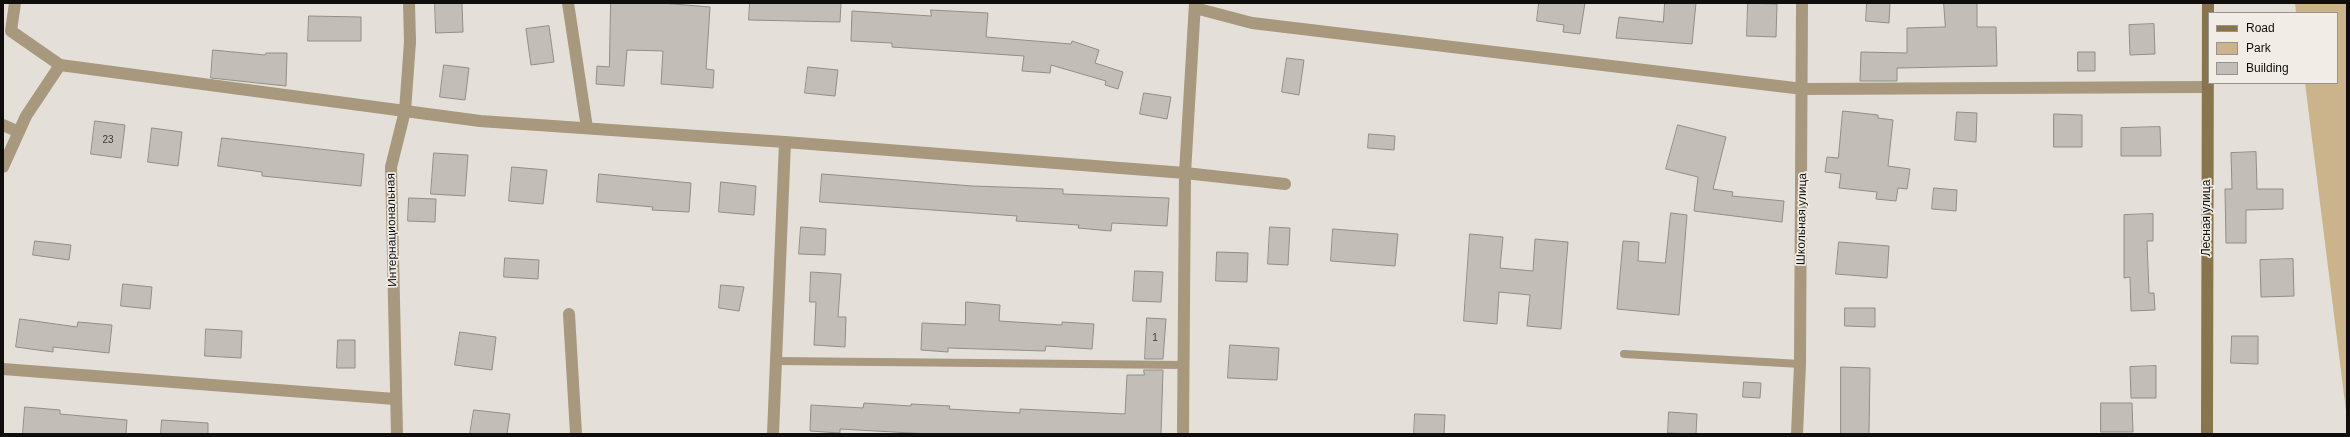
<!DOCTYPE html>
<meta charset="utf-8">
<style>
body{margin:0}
#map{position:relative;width:2350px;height:437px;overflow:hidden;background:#e4e0d9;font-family:Arial,sans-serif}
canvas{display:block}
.frame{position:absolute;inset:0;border:4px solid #100e0c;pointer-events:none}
.legend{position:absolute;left:2208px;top:12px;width:130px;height:72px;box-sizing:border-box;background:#f1ede6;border:1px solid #97948f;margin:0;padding:5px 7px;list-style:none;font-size:12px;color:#100e0c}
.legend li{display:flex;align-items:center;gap:8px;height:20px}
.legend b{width:20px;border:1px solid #97948f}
</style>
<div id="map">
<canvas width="2350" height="437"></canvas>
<div class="frame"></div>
<ul class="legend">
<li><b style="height:5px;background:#8a744d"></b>Road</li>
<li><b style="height:11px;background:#cbb48c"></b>Park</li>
<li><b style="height:11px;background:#c2beb7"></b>Building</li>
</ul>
</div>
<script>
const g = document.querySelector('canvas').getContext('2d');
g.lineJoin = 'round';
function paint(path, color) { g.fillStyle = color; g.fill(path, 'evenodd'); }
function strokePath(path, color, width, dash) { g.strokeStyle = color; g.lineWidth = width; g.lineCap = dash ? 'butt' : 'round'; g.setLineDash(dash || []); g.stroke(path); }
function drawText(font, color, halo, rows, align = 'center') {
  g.font = font + ' Arial,sans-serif'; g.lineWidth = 3.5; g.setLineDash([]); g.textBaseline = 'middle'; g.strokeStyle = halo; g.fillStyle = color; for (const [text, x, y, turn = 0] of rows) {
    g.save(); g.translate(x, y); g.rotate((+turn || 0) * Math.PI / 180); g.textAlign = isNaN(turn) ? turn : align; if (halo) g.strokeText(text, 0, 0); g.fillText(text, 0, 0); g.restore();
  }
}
const green = new Path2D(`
 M2295,3H2347V419L2305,83H2337V13H2296Z`);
const building = new Path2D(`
 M435,3H462L463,32L436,33Z
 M611,3H661L710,7L706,69L714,70L713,88L661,84L663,51L627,50L624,86L596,84L597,66L609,67Z
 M750,3H841L840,22L749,20Z
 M1539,3H1585L1580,34L1563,32L1564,25L1537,21Z
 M1665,3H1696L1692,44L1616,38L1619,17L1663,22Z
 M1748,3L1777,4L1776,37L1747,36Z
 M1867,3H1890L1889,23L1866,21Z
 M1944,3H1977V27H1996L1997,66L1897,68V81H1860L1861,52L1907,53V28L1945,27Z
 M931,10L988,13L986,37L1071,44L1072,41L1099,50L1095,63L1123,72L1118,89L1105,85L1106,81L1051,65L1050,73L1022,71L1024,56L892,47V43L851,41L852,11L931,16Z
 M309,16L361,17V41H308Z
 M2154,24L2155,54L2130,55L2129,25Z
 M549,26L554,62L531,65L526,29Z
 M213,50L265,55L266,53H287L286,86L211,78Z
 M2078,52H2095V71H2078Z
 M1287,58L1304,60L1299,95L1282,92Z
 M444,65L469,68L465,100L440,97Z
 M808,67L838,70L835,96L805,93Z
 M1144,93L1171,97L1167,119L1140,114Z
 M1843,111L1878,115V118L1893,120L1888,166L1910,169L1907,189L1898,188L1896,201L1876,199L1877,192L1839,188L1841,174L1825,172L1827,157L1838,158Z
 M1957,112L1977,113L1976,142L1955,140Z
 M2054,114L2082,115V147H2054Z
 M95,121L125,125L121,158L91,154Z
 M1678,125L1726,137L1713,189L1733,192L1732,196L1784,201L1782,222L1694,211L1698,177L1666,169Z
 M2160,127L2161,156H2121V128Z
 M152,128L182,132L178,166L148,162Z
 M1369,134L1395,136L1394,150L1368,148Z
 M222,138L364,154L361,186L262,176V172L218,166Z
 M2256,152L2257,189H2283V209L2246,210V243H2226L2225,189H2232L2231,153Z
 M434,153L468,155L465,196L431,194Z
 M512,167L547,170L543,204L509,201Z
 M599,174L691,183L689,212L652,210L653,207L597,202Z
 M822,174L972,186L1063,189V194L1169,198L1167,226L1112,223L1111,231L1078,228L1079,225L1016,221L1017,216L820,202Z
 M721,182L756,186L754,215L719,212Z
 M1934,188L1957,190L1956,211L1932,209Z
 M409,198L436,199L435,222L408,221Z
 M1671,213L1687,215L1679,315L1617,309L1623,241L1639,242L1638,261L1665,263Z
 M2153,214V241H2147L2149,293H2154L2155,310L2131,311L2130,277L2124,278V215Z
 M801,227L826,229L825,255L799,254Z
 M1270,227L1290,228L1288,265L1268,264Z
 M1333,229L1398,234L1395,266L1331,261Z
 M1470,234L1503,237L1500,268L1533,271L1535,239L1568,242L1561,329L1527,326L1530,295L1499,292L1497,324L1464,321Z
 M35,241L71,245L69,260L33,255Z
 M1839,242L1889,246L1887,278L1836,274Z
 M1217,252L1248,253L1247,282L1216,281Z
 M505,258L539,260L538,279L504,277Z
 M2293,259L2294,296L2261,297L2260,260Z
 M1135,271L1163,272L1161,302L1133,301Z
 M811,272L841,274L838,317H846L845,347L814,345L816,302H810Z
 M123,284L152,287L150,309L121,306Z
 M721,285L744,287L739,311L719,308Z
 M966,302L1000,305L999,321L1062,325V322L1094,324L1092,349L1046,346L1045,351L948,348V352L921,350L922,323L965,325Z
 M1845,308H1875V327L1845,326Z
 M1147,318L1166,319L1163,359H1145Z
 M20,319L77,327L78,322L112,325L109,353L53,347V352L16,347Z
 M206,329L242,331L241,358L205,356Z
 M460,332L496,337L492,370L455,365Z
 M2232,336H2258V364L2231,363Z
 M338,340H355V368H337Z
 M1230,345L1279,348L1277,380L1228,378Z
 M2156,366V398H2131L2130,367Z
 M1841,367L1870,368L1869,434H1841Z
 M1144,370H1163L1161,434H929L840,429V433L810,431L811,405L863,408L864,403L911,406V404L950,406L949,409L1020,413V409L1125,414L1127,375H1144Z
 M1744,382L1761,383L1760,398L1743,397Z
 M2101,403H2132L2133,432H2101Z
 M25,407L60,410V414L127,420L126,434H23Z
 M474,410L510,414L507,434H470Z
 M1669,412L1697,414L1696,434L1668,433Z
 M1415,414L1445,415L1444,434H1414Z
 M162,420L208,423V434H161Z`);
const lane = new Path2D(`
 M1624,354L1800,364
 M775,361L1184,365`);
const street = new Path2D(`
 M15,3L11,31L60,65L480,121L785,142L1185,173L1285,184
 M568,3L587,128
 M1195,8L1252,23L1803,89L2206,87
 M3,125L19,132
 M3,167L26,116L60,65
 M569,314L576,434
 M3,369L395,399
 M397,434L391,167L405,111L410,42L409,3
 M773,434L785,142
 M1183,434L1185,173L1195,3
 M1797,434L1800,364L1802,3`);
const secondary = new Path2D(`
 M2207,434L2208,3`);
const numberNames = [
 ["23",108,140],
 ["1",1155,338]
];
const streetNames = [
 ["Лесная улица",2207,218,-90],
 ["Школьная улица",1802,219,-89],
 ["Интернациональная",392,230,-91]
];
paint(green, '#cbb48c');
paint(building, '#c2beb7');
strokePath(building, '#918d87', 1);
strokePath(lane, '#a7987e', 8);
strokePath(street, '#a7987e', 12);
strokePath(secondary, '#8a744d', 12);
drawText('10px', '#3c3a37', null, numberNames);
drawText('12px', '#100e0c', '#f1ede6', streetNames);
</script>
